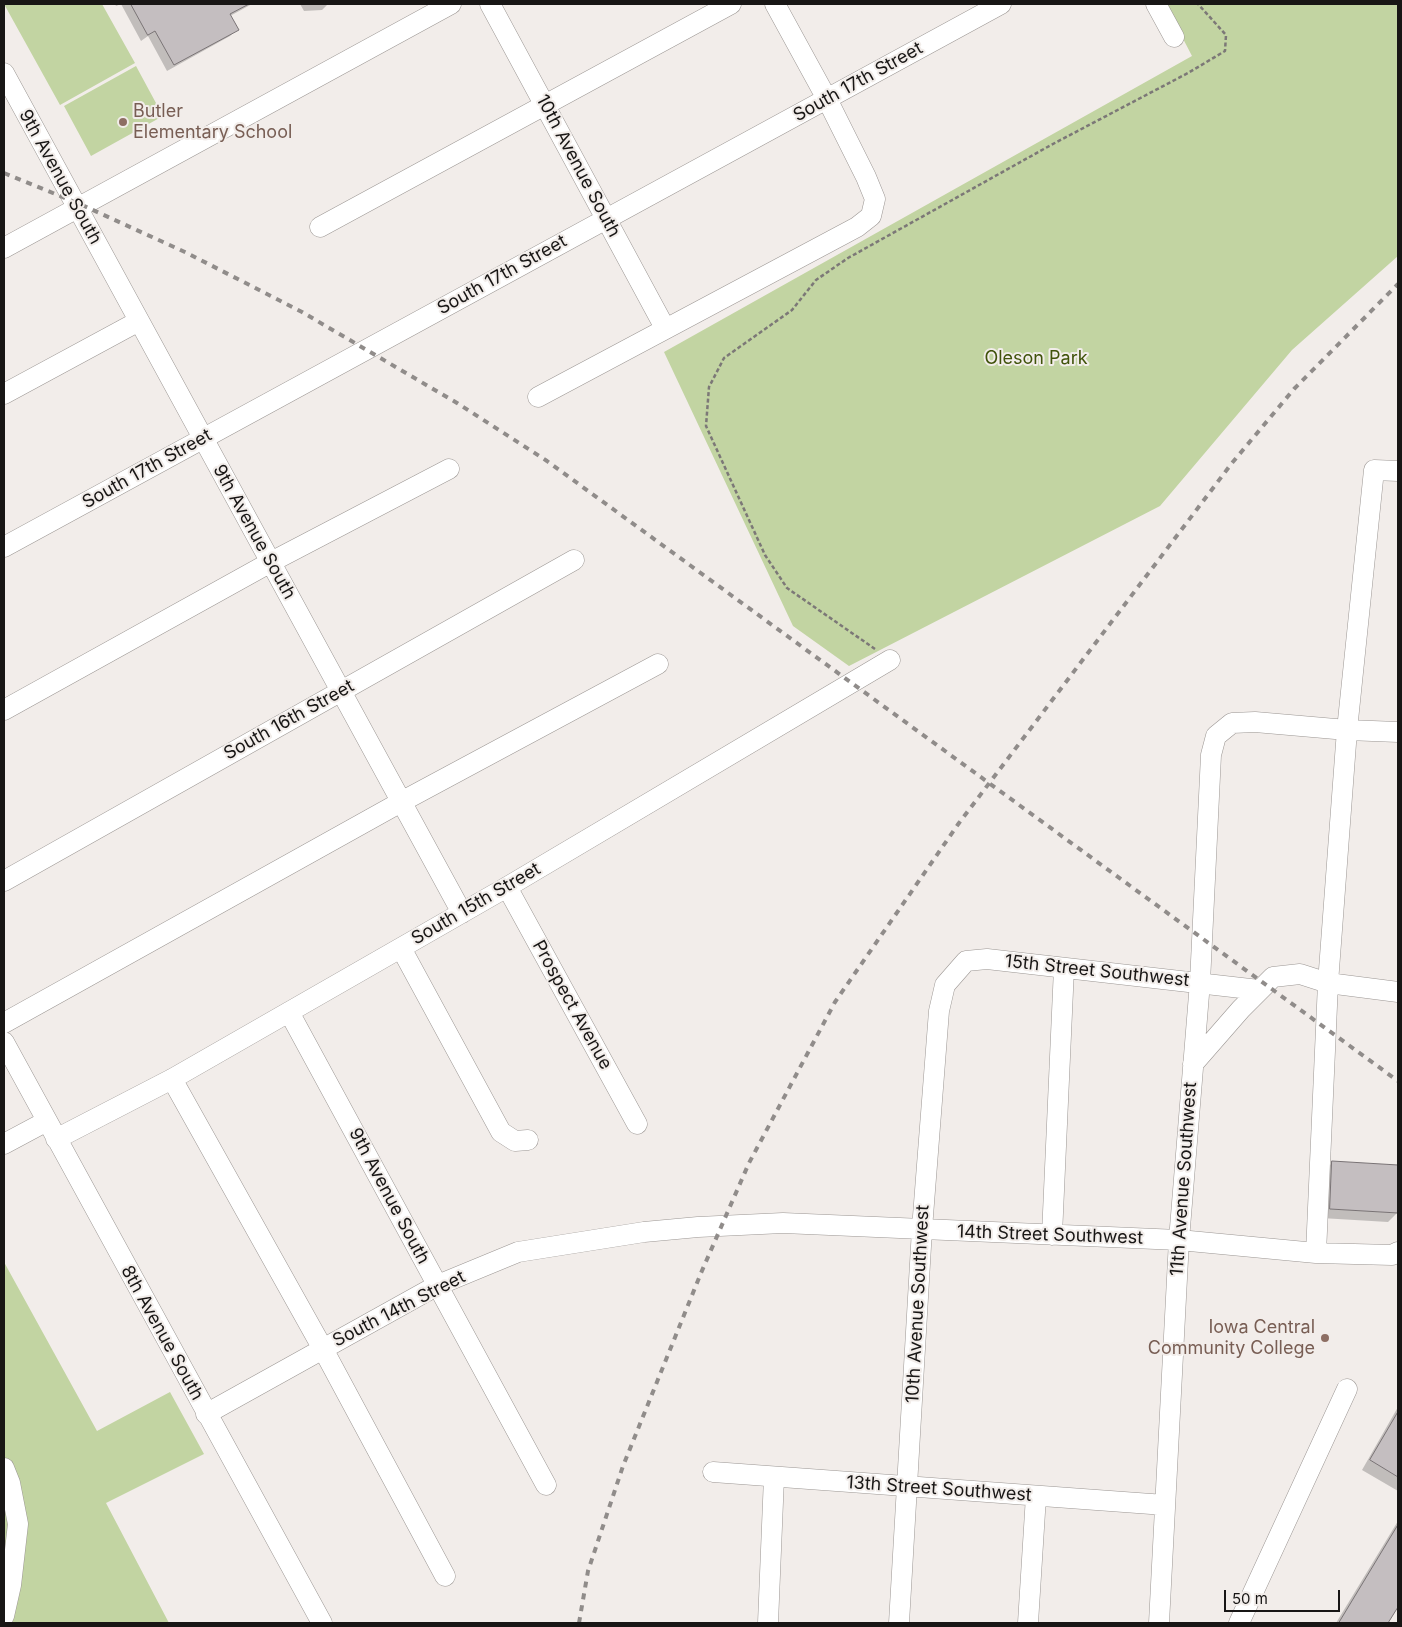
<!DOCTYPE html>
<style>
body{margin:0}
#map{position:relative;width:1402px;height:1627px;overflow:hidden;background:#f2edea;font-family:Inter,sans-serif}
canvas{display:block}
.frame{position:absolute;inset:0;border:5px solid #181615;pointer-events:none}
.scale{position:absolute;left:1224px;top:1590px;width:116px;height:22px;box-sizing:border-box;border:2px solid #181615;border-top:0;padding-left:6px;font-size:15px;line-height:18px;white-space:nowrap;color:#181615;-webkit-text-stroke:4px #f2edea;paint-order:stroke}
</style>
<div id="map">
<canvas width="1402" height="1627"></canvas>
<div class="frame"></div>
<div class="scale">50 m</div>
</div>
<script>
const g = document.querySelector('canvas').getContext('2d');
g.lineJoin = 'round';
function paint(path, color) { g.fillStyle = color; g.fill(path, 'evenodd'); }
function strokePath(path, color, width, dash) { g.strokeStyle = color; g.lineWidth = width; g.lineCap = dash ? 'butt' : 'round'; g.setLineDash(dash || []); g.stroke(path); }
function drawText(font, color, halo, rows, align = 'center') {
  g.font = font + ' Inter,sans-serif'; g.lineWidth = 4; g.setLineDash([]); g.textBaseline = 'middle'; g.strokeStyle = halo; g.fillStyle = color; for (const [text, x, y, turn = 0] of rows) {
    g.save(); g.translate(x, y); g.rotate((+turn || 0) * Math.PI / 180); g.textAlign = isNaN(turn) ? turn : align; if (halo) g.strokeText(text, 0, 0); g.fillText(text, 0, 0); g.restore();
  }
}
const green = new Path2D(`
 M4,4H102L135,63L60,105Z
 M1165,4H1398V256L1292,350L1160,506L849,666L793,626L664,352L1192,56Z
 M136,66L163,116L91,156L64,106Z
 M4,1262L97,1431L170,1392L204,1454L106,1503L169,1623H4Z`);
const shadow = new Path2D(`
 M115,4H252L230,16L237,29L230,36L167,71L148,36L141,41L121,4L116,6Z
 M300,4H328L322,10L304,11Z
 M1333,1162L1398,1166L1397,1213L1388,1222L1321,1218L1323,1172Z
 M1398,1407V1491L1362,1470Z
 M1398,1521V1605L1387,1623H1336Z`);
const building = new Path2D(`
 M131,4H249L230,14L239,30L174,65L155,31L148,35Z
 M1332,1161L1398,1165V1213L1330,1209Z
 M1398,1412V1477L1370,1460Z
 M1398,1525V1607L1388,1623H1339Z`);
const path = new Path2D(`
 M875,649L787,588L765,555L706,426L709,387L724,358L792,310L816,280L848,258L1051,145L1188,73L1225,51L1226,35L1198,4`);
const minor = new Path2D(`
 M490,4L665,328
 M1156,4L1174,37
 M4,73L462,913
 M320,227L731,4
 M4,248L451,4
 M4,394L139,321
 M538,397L857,227L871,216L875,199L866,177L827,99L775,4
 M4,547L1001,4
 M4,710L271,562L449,469
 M4,881L574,560
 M507,887L637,1124
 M401,948L501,1132L515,1141L528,1140
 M289,1012L546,1485
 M4,1023L401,802L658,664
 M4,1042L322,1623
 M1193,1064L1241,1009L1273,977L1300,974L1328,983L1398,992
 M172,1079L323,1349L445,1576
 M56,1139L172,1079L507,887L890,660
 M4,1144L47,1121
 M1052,1235L1064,968
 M1316,1253L1328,983L1347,730L1374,470L1398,471
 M206,1414L438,1285L518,1252L644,1232L698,1227L783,1223L1179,1240L1316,1253L1392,1255L1398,1252
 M4,1468L10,1483L18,1524L11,1585L4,1616
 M713,1472L1165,1505
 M768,1623L774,1477
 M899,1623L922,1229L939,1011L945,985L966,961L987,959L1259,990
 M1028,1623L1036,1496
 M1159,1623L1179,1240L1200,982L1211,755L1216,736L1232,723L1255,722L1347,730L1398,732
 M1239,1623L1347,1389`);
const rail = new Path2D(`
 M4,173L82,205L187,253L302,312L457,403L547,461L1398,1081
 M579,1623L588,1571L623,1466L701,1273L749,1163L835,1002L959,823L1232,463L1294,389L1398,284`);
const markers = [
 [123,122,5,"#8d6e63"],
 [1325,1338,5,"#8d6e63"]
];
const streetNames = [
 ["South 17th Street",858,82,-29],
 ["10th Avenue South",578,166,62],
 ["9th Avenue South",60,177,61],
 ["South 17th Street",502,275,-29],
 ["South 17th Street",147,469,-29],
 ["9th Avenue South",254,532,61],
 ["South 16th Street",289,720,-29],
 ["South 15th Street",476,904,-30],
 ["15th Street Southwest",1097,971,6],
 ["Prospect Avenue",572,1005,61],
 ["11th Avenue Southwest",1184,1179,-86],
 ["9th Avenue South",389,1196,62],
 ["14th Street Southwest",1050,1235,2],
 ["10th Avenue Southwest",918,1304,-87],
 ["South 14th Street",399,1309,-27],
 ["8th Avenue South",162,1333,61],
 ["13th Street Southwest",939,1489,4]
];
const educationNames = [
 ["Butler",133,112],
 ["Elementary School",133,133],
 ["Iowa Central",1315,1328,"right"],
 ["Community College",1315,1349,"right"]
];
const parkNames = [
 ["Oleson Park",1036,359]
];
paint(green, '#c2d4a2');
paint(shadow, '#0003');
paint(building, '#c4bec0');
strokePath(building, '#797375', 1);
strokePath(minor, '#9b9693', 21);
strokePath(path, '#7c7877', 2.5, [4, 2.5]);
strokePath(minor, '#fff', 20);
strokePath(rail, '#908c8a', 4, [6, 6]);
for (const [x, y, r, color] of markers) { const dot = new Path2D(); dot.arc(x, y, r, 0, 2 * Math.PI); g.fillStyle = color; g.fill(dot); strokePath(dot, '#f2edea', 2); }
drawText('18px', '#181615', '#f2edea', streetNames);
drawText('18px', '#785e54', '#f2edea', educationNames, 'left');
drawText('18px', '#40530b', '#f2edea', parkNames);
</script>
